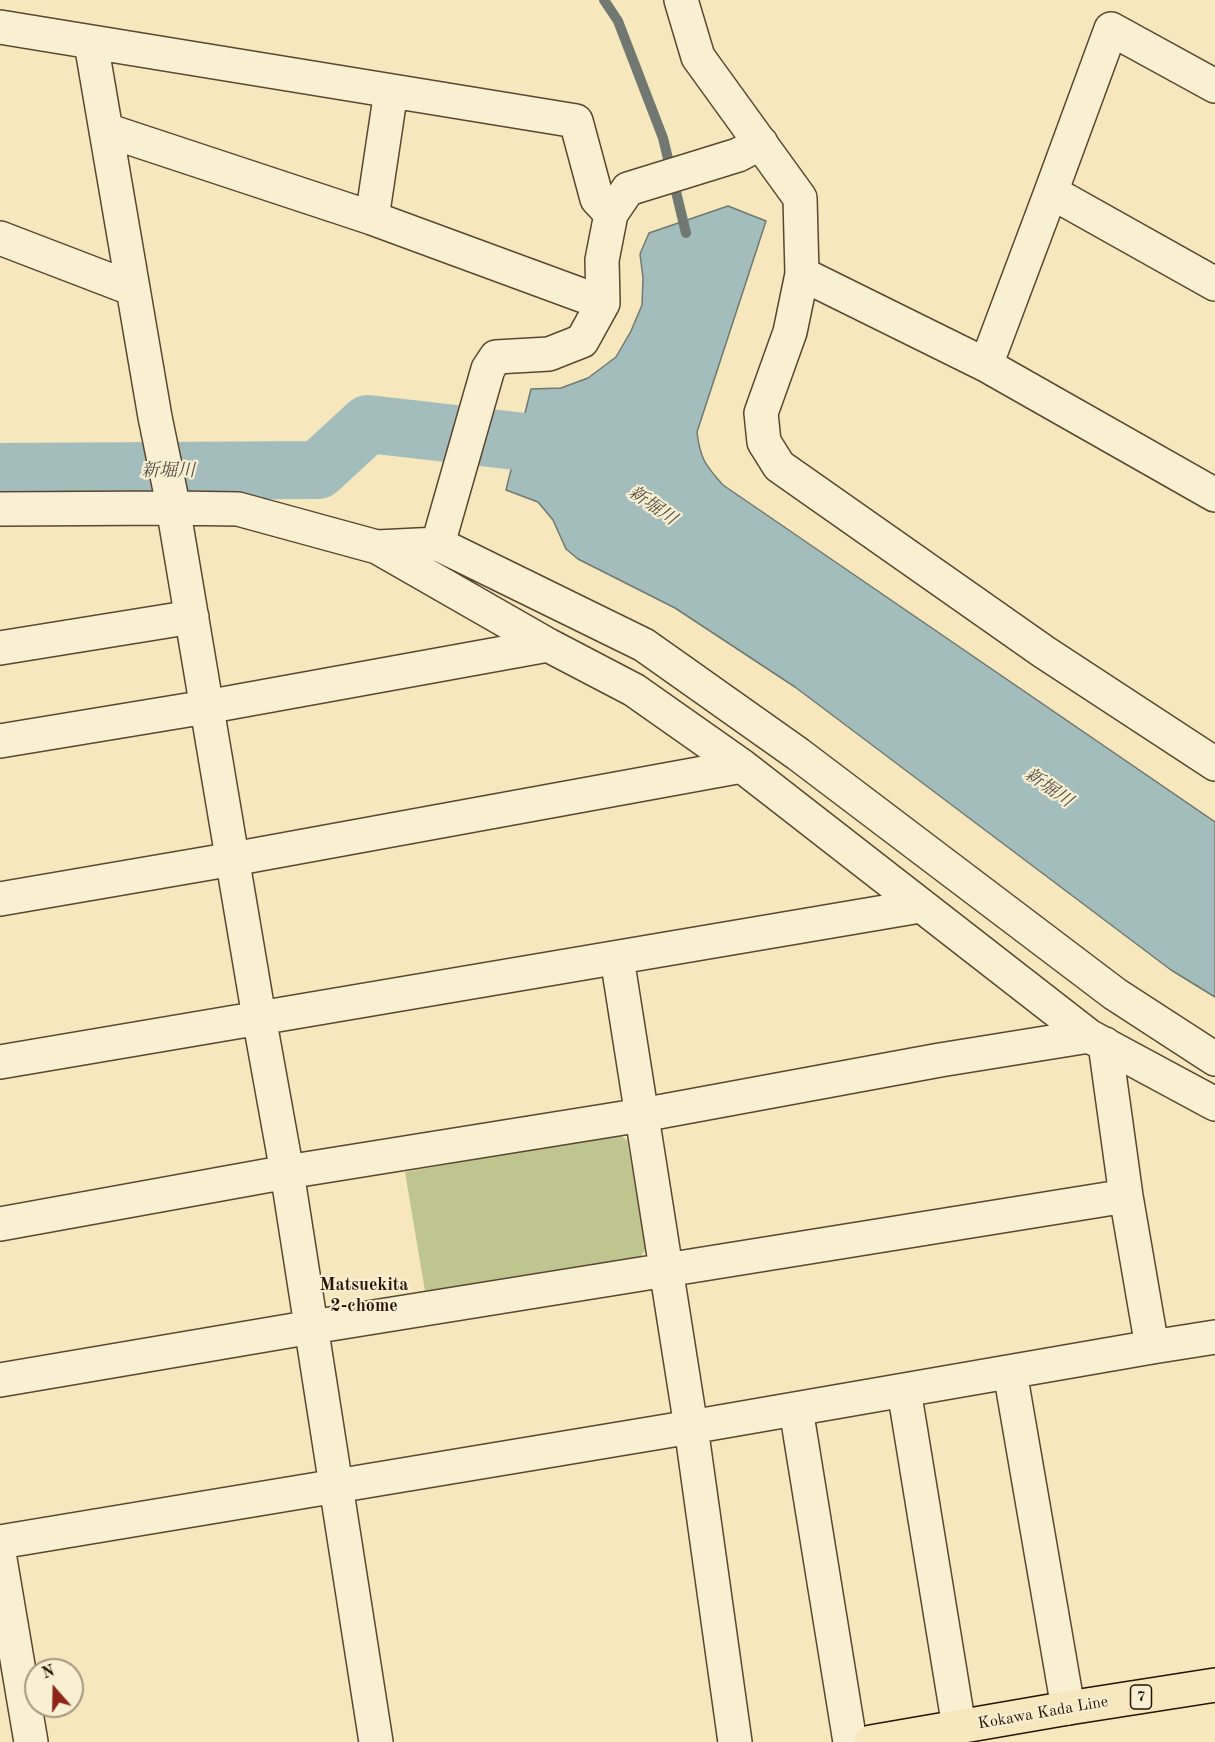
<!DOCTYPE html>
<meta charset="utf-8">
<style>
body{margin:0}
#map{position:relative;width:1215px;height:1742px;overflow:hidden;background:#f6e7bc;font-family:"Old Standard TT",serif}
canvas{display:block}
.north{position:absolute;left:24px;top:1658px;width:60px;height:60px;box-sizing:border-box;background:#f9efd3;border:2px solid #a5967f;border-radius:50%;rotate:340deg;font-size:16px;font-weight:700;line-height:24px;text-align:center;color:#271101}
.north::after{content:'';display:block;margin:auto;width:21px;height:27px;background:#8f2418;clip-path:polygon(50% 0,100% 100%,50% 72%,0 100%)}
</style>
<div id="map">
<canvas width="1215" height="1742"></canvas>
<div class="north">N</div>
</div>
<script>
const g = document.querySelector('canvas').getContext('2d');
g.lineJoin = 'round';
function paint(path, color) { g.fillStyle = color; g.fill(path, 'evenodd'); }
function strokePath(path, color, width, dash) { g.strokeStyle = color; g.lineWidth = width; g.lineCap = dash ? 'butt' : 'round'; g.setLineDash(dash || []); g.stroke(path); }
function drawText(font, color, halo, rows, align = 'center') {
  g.font = font + ' "Old Standard TT","Noto Serif JP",serif'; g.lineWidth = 4.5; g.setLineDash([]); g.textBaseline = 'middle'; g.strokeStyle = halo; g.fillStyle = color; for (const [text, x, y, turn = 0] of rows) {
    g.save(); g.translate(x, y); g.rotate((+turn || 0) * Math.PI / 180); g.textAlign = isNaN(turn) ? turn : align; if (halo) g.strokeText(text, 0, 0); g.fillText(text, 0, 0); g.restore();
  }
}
const green = new Path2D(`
 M618,1134L627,1140L646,1249L639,1259L425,1291L405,1172Z`);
const water = new Path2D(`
 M728,206L766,221L697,432C700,458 705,465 723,485L1215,822V997L1171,970L795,687L675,608L578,559L566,549L553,520L538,502L506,490L531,389L561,388L588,378L616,357L631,331L642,305L643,278L640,254L649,233Z`);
const stream = new Path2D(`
 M604,0L618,21L663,138L686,233`);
const river = new Path2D(`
 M0,472L318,470L368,424L568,447L591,465`);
const minor = new Path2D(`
 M681,0L698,57L800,198L802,274L790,332L761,413L764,442L779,466L1044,652L1215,764
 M0,27L576,121L597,199L611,214
 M91,43L155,417L171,495L259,1017L287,1172L376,1742
 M106,130L372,218L391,91
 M1051,192L1111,29L1215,86
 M372,218L603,303
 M0,238L133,289
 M802,274L986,365L1215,495
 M986,365L1051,192L1215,284
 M0,509L173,508L238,509L377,547L548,645L634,690L742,766L1089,1036L1215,1104
 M438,544L488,369L496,357L549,354L582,341L603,303L602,260L611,214L628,189L738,155L761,143
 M377,547L438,544L644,645L798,754L1115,994L1215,1059
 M0,648L192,617
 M0,741L206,707L548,645
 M0,899L233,859L742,766
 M617,958L691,1427L735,1742
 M1105,1044L1126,1196L1152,1347L1215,1337
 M0,1062L920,906
 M0,1224L287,1172L642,1115L940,1060L1089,1036
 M1010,1372L1068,1708
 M0,1380L312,1327L1126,1196
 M904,1390L959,1727
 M796,1409L850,1742
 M0,1542L691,1427L1152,1347
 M0,1559L31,1742`);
const major = new Path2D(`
 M871,1742L1068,1708L1215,1685`);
const shields = [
 [1141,1697,21]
];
const shieldNames = [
 ["7",1141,1697]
];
const streetNames = [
 ["Kokawa Kada Line",1043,1713,-10]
];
const waterNames = [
 ["新堀川",168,471],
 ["新堀川",652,506,35],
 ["新堀川",1048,788,35]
];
const neighbourhoodNames = [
 ["Matsuekita",364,1285],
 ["2-chome",364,1306]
];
paint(green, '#bec58f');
paint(water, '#a2bdbb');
strokePath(water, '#717871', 1.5);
strokePath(stream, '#717871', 10);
strokePath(river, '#a2bdbb', 58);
strokePath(minor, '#5b4630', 36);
strokePath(major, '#271101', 36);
strokePath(minor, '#f9efd3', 33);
strokePath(major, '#f6e7bc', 33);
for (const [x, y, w] of shields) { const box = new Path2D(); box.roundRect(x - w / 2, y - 12, w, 24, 4.5); g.fillStyle = '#f9efd3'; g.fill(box); strokePath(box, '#271101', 1.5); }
drawText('bold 15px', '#271101', null, shieldNames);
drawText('16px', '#271101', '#f9efd3', streetNames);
drawText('italic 18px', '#524d42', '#f9efd3', waterNames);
drawText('bold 18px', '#271101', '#f9efd3', neighbourhoodNames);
</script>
